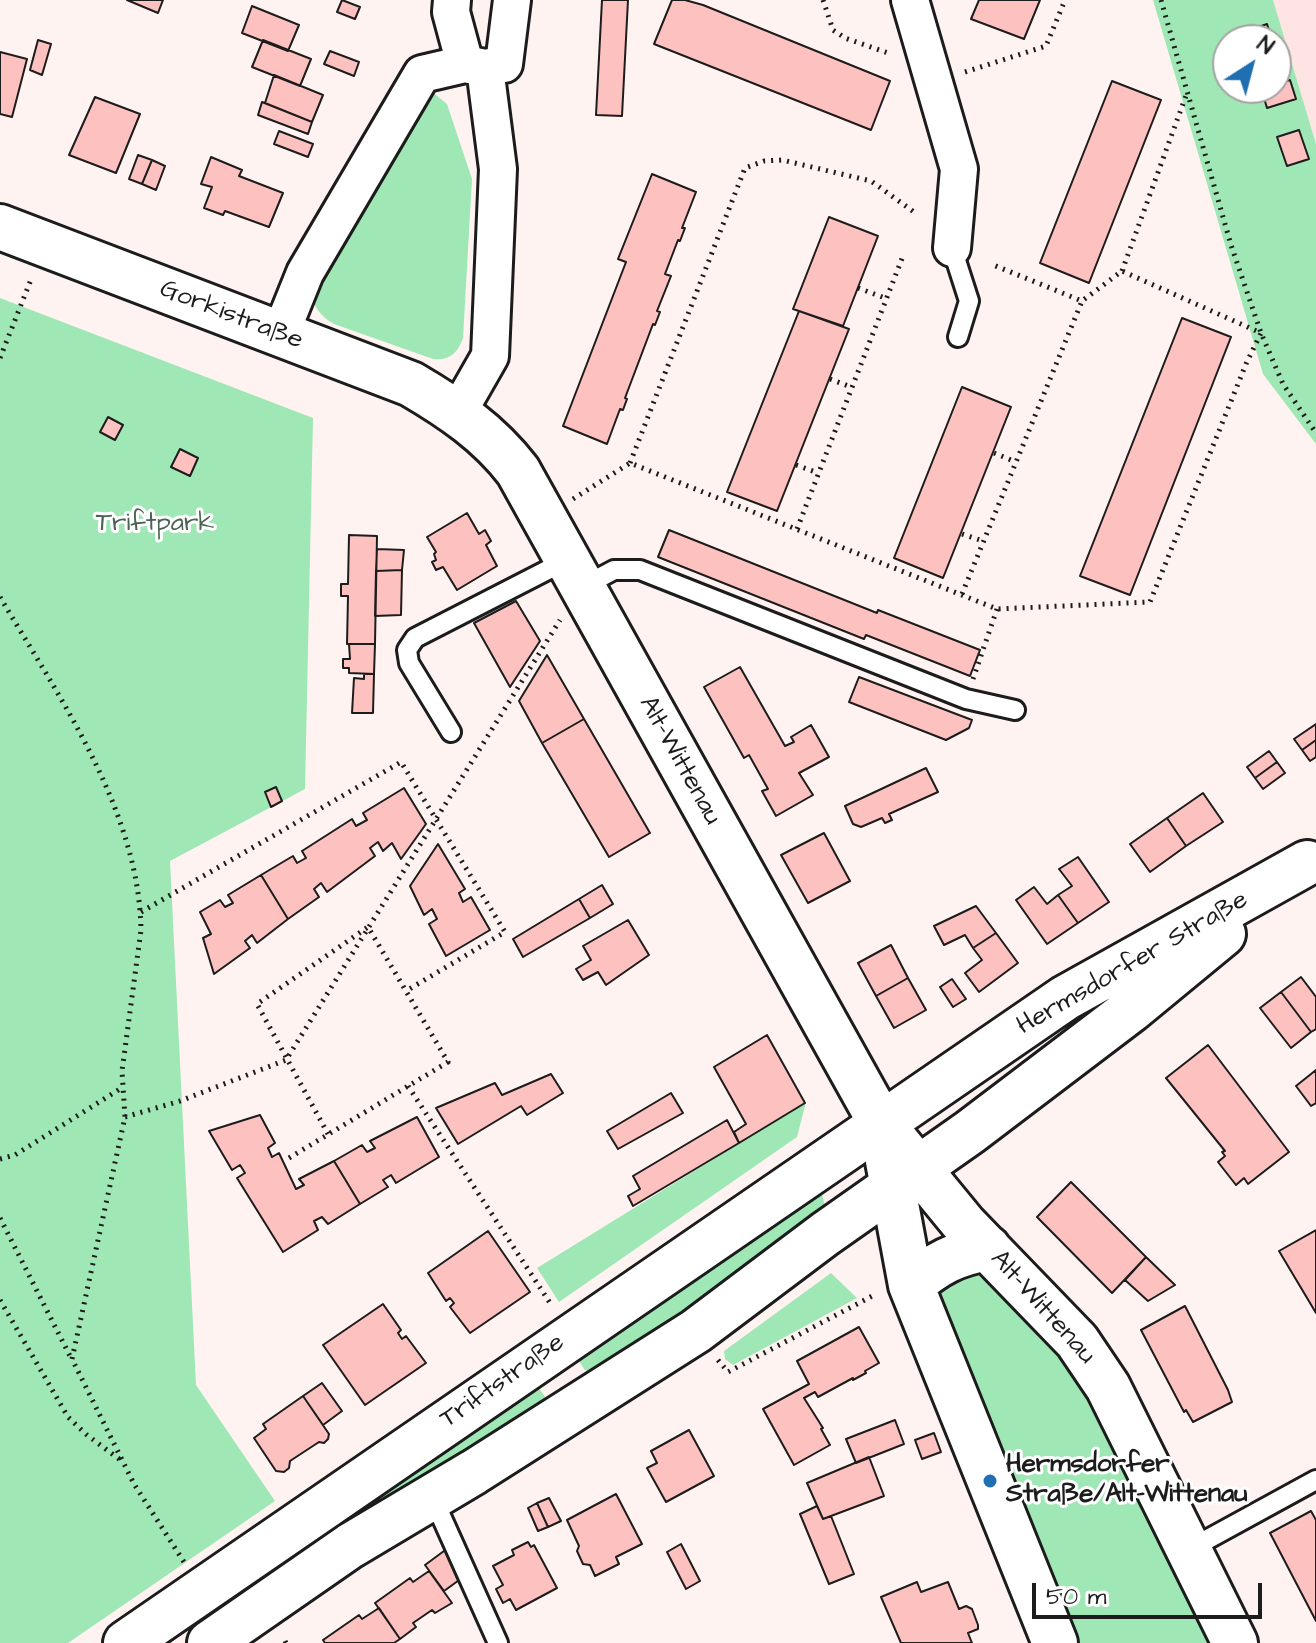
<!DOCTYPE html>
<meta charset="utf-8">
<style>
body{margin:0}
#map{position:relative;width:1316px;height:1643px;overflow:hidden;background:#fff3f2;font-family:"Architects Daughter",sans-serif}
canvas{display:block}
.north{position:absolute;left:1212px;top:24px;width:80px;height:80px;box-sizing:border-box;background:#fff;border:2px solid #a4a4a4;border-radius:50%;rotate:36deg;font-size:22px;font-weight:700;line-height:32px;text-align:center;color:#1c1c1c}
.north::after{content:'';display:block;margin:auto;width:28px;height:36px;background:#1f6fb2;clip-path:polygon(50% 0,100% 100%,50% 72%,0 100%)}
.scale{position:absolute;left:1032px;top:1583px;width:230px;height:36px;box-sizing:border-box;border:4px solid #1c1c1c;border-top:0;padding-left:10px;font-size:24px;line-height:28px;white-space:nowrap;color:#1c1c1c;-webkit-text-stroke:6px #fff;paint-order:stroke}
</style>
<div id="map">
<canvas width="1316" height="1643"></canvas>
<div class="north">N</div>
<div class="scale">50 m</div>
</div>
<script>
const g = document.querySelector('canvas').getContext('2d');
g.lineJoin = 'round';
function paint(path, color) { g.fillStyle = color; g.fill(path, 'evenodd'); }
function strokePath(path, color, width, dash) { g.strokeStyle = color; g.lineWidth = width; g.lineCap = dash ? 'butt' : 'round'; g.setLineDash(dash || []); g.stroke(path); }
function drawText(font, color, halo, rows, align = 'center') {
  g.font = font + ' "Architects Daughter",sans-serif'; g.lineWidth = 6; g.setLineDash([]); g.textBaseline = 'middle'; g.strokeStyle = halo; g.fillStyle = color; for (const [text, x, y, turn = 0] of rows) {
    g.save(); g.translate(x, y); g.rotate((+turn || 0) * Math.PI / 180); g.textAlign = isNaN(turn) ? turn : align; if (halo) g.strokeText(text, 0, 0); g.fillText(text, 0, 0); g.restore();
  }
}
const built = new Path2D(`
 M1273,0H1316V144Z`);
const green = new Path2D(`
 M1153,0H1273L1316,144V444L1263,374ZM1228,40H1276V88H1228Z
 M427,93L435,94L447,104L472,179L463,338C458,353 449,361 433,359L334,324C320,316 314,307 310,292Z
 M0,298L313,418L305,789L170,861L196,1385L275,1501L68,1643H0Z
 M806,1102L797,1137L559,1302L537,1268Z
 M819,1181L825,1207L691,1307L591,1371L585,1370L575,1355Z
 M972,1272L982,1276L1025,1319L1089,1392L1221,1643H1073L935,1306L939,1285Z
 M831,1273L857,1298L733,1365L725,1359L724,1351Z
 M534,1381L545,1397L543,1403L386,1504L379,1494Z`);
const building = new Path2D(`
 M127,0H163L158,13Z
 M342,0L360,7L355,19L337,12Z
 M602,0H628L622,116L596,115Z
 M672,0H685L703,5L890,81L871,130L654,44Z
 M979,0H1040L1024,39L971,19Z
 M252,6L299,25L288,51L242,33Z
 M1267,24L1272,40H1247L1244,32Z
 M38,40L51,44L42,75L30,70Z
 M263,40L311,59L300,86L252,67Z
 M330,51L359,62L354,76L324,64Z
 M0,52L27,59L12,117L0,114Z
 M274,75L323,95L312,122L265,103Z
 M1290,80L1296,99L1267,108L1261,88H1276V84Z
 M1112,81L1161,100L1089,283L1040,263Z
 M95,97L140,114L116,173L69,155Z
 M262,102L312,122L308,134L258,115Z
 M1299,130L1309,159L1287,166L1277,137Z
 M279,131L313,144L308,157L274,144Z
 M138,155L152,160L142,184L129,179Z
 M211,157L242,170L239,176L283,193L269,227L225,211L223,215L204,208L212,187L201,184Z
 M152,160L165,166L156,190L142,184Z
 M652,174L696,192L682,228H685L680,241L678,240L665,274L671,276L657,311L660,312L655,325L653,324L625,398L627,399L623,410L620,409L607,444L563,426L626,262L618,259Z
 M829,217L878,236L843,326L793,309Z
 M799,311L849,329L777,511L727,492Z
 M1182,318L1231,337L1130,595L1080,576Z
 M962,387L1011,407L943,578L894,558Z
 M108,417L123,425L115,440L100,432Z
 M180,449L198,458L190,476L171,467Z
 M467,513L479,534L485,530L491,541L486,545L497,566L457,590L443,567L436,570L432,562L436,560L434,554L436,552L427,537Z
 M669,530L877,613L878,610L980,650L970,676L866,635L864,639L658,557Z
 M349,535L377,536L375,644H347L348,596H341V584H348Z
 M377,549L404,550L402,570L376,571Z
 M402,570L401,615L375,616L376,571Z
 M516,601L540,641L510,687L474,623Z
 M349,644H375L374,674L349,673V668H343V659H350Z
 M547,655L584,719L542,743L519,701Z
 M740,667L785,746L794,742L791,737L811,725L829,757L799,773L813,795L776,816L762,791L768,789L749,755L744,758L704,687Z
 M364,674H374L373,713H352L354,678L364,679Z
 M859,677L972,720L969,728L946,740L849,702Z
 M584,719L650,833L609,857L542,743Z
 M1316,724V740L1302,750L1294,739Z
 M1316,740V757L1310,761L1302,750Z
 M1269,751L1277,762L1255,778L1247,767Z
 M1277,762L1285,773L1263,789L1255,778Z
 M926,768L938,792L889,814L892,820L885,823L882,818L861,827L853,824L845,806Z
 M276,787L282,801L271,807L265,792Z
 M404,788L426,824L401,859L392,843L383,851L378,842L370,848L375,856L327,892L321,883L314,889L319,897L288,919L261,875L293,856L297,863L306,858L302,851L352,819L356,826L367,820L363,813Z
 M1203,793L1223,822L1186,846L1167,818Z
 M1167,818L1186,846L1150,872L1130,844Z
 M824,833L850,881L808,903L781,855Z
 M438,844L465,889L459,893L463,902L471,897L490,930L446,956L429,924L437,919L432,909L424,915L410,886Z
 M1078,857L1109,902L1078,923L1058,895L1072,886L1059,869Z
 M261,875L288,919L257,943L252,935L245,941L250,948L214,974L203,938L211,934L200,912L220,900L225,907L233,903L228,895Z
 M602,885L613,904L590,918L579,899Z
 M1034,887L1047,904L1058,895L1078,923L1047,944L1016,900Z
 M579,899L590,918L523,957L513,939Z
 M976,906L996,933L973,948L965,935L944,945L934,926Z
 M628,920L649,955L606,985L598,972L583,980L576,969L591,960L583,946Z
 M996,933L1018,963L979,992L965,973L982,960L973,948Z
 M891,945L908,978L876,996L858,963Z
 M1301,977L1316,997V1029L1311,1032L1281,992Z
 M908,978L926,1010L894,1028L876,996Z
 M952,979L966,999L953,1007L940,987Z
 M1281,992L1311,1032L1291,1048L1260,1008Z
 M767,1035L805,1103L739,1143L734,1132L746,1124L714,1067Z
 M1208,1045L1289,1152L1248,1184L1244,1178L1236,1185L1218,1162L1225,1156L1222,1152L1225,1151L1166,1078Z
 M1316,1070V1103L1311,1106L1296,1086Z
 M551,1074L563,1093L527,1115L521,1106L458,1144L436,1108L495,1083L502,1095Z
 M671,1093L683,1113L618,1149L607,1131Z
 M260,1115L275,1143L268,1148L272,1157L279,1153L296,1189L304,1185L299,1179L334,1161L360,1204L328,1224L322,1217L314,1221L318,1230L283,1252L237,1178L245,1173L240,1165L232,1170L209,1131Z
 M417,1117L439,1157L396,1183L391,1175L383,1180L388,1187L360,1204L334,1161L362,1145L367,1152L375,1148L370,1141Z
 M727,1120L739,1143L633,1206L628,1196L640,1189L633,1176Z
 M1071,1182L1146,1257L1112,1293L1037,1217Z
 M1316,1230V1313L1279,1251Z
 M488,1231L530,1292L470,1333L450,1307L454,1303L450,1298L446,1301L428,1273Z
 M1146,1257L1175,1285L1148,1301L1125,1280Z
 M383,1304L401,1330L398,1333L402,1339L406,1336L426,1363L365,1405L323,1345Z
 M1185,1306L1228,1390L1232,1402L1193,1422L1186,1410L1184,1412L1141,1330Z
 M859,1327L879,1363L865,1371L866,1373L853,1380V1378L818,1397L815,1392L804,1398L823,1428L821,1429L830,1445L794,1465L763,1409L809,1384L797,1361Z
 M322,1383L342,1411L323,1425L303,1396Z
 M303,1396L329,1434L328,1439L324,1443L319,1442L290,1461L289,1468L284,1472L276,1471L254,1438L266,1429L263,1424Z
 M895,1420L904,1444L856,1463L846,1439Z
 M689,1430L714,1476L666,1502L647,1468L657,1463L651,1451Z
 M934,1433L941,1452L922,1459L915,1440Z
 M869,1457L884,1496L823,1519L807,1483Z
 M616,1494L642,1544L616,1557L619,1564L595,1576L590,1565L583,1564L577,1551L579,1546L567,1520Z
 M549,1498L561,1521L548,1527L537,1503Z
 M537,1503L548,1527L538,1531L528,1508Z
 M817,1506L823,1519L831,1516L854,1574L829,1584L800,1514Z
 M1311,1511L1316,1520V1621L1270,1533Z
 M528,1542L531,1547L534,1545L557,1588L516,1610L510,1599L503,1603L496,1589L503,1585L493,1566L514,1555L512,1550Z
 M681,1544L700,1581L686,1589L667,1552Z
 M448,1548L462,1578L444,1591L425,1565Z
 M429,1571L452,1603L435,1613L432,1610L413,1623L416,1627L400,1639L375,1603L410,1578L413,1582Z
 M917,1582L921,1592L948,1582L959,1609L966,1606L972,1609L978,1625V1629L968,1633L972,1643H901L881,1597Z
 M379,1608L400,1639L394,1643H325L323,1640L359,1615L362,1619Z`);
const path = new Path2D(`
 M823,0L833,30L845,38L891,54
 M1161,0L1231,245L1261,333L1283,384L1316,433
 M965,72L1046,46L1065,0
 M1122,271L1187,93
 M858,288L885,298
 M0,358L32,277
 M830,379L851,387
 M994,453L1016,462
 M630,463L745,168L764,161L782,160L871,181L914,212
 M796,465L818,473
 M573,499L630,463L997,609L1150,602L1246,364L1261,333L1122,271L1082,301
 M797,529L903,256
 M962,534L983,541
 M962,594L1082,301L991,264
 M0,597C59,697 139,810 141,930L122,1071L125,1117L72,1359L134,1484L184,1562
 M973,679L997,609
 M141,912L401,762L505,932L406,991
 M408,1086L552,1306
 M125,1117L180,1101L286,1060L560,620
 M289,1158L448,1062L368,927L257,1004L328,1134
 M0,1159L15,1155L123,1087
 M0,1218L71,1358
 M0,1300L68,1417L87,1435L123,1462
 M718,1360L728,1372L876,1294
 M285,1641L286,1643`);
const service = new Path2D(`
 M952,248L969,301L958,337
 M582,587L614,570H640L966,699L1015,710
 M451,732L409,663L407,650L415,638L567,560
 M432,1496L498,1643
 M1188,1550L1316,1480`);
const minor = new Path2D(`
 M452,0L451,12L465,64
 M910,0L959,169L952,248
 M280,335L305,273L422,74L465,64L485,68L504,64L512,0
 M458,412L490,356L498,169L485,68`);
const secondary = new Path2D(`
 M0,227L411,384C452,408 489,433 518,471L881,1123L964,1224L1077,1341L1108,1387L1235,1643
 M888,1161L911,1285L1055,1643
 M911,1285C938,1263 954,1254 988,1248
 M126,1643L1065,998L1307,863
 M210,1643L350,1546L474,1472L696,1331L825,1234L970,1132L1132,1009L1223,934`);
const markers = [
 [990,1481,8,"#1f6fb2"]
];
const streetNames = [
 ["Gorkistraße",231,316,21],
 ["Alt-Wittenau",679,761,61],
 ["Hermsdorfer Straße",1133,964,-30],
 ["Alt-Wittenau",1042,1308,48],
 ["Triftstraße",503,1382,-35]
];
const parkNames = [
 ["Triftpark",155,525]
];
const poiNames = [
 ["Hermsdorfer",1006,1466],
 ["Straße/Alt-Wittenau",1006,1496]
];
paint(built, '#fee4e3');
paint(green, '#9fe7b5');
paint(building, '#fdc1bf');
strokePath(building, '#1c1c1c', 2);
strokePath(service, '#1c1c1c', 24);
strokePath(minor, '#1c1c1c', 42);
strokePath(secondary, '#1c1c1c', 50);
strokePath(path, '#1c1c1c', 5, [2, 6]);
strokePath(service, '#fff', 18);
strokePath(minor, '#fff', 36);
strokePath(secondary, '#fff', 44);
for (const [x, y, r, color] of markers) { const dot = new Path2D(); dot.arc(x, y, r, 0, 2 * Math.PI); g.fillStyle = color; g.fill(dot); strokePath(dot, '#fff', 3); }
drawText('26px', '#1c1c1c', '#fff', streetNames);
drawText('26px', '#4a6352', '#fff', parkNames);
drawText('bold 26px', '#1c1c1c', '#fff', poiNames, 'left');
</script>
